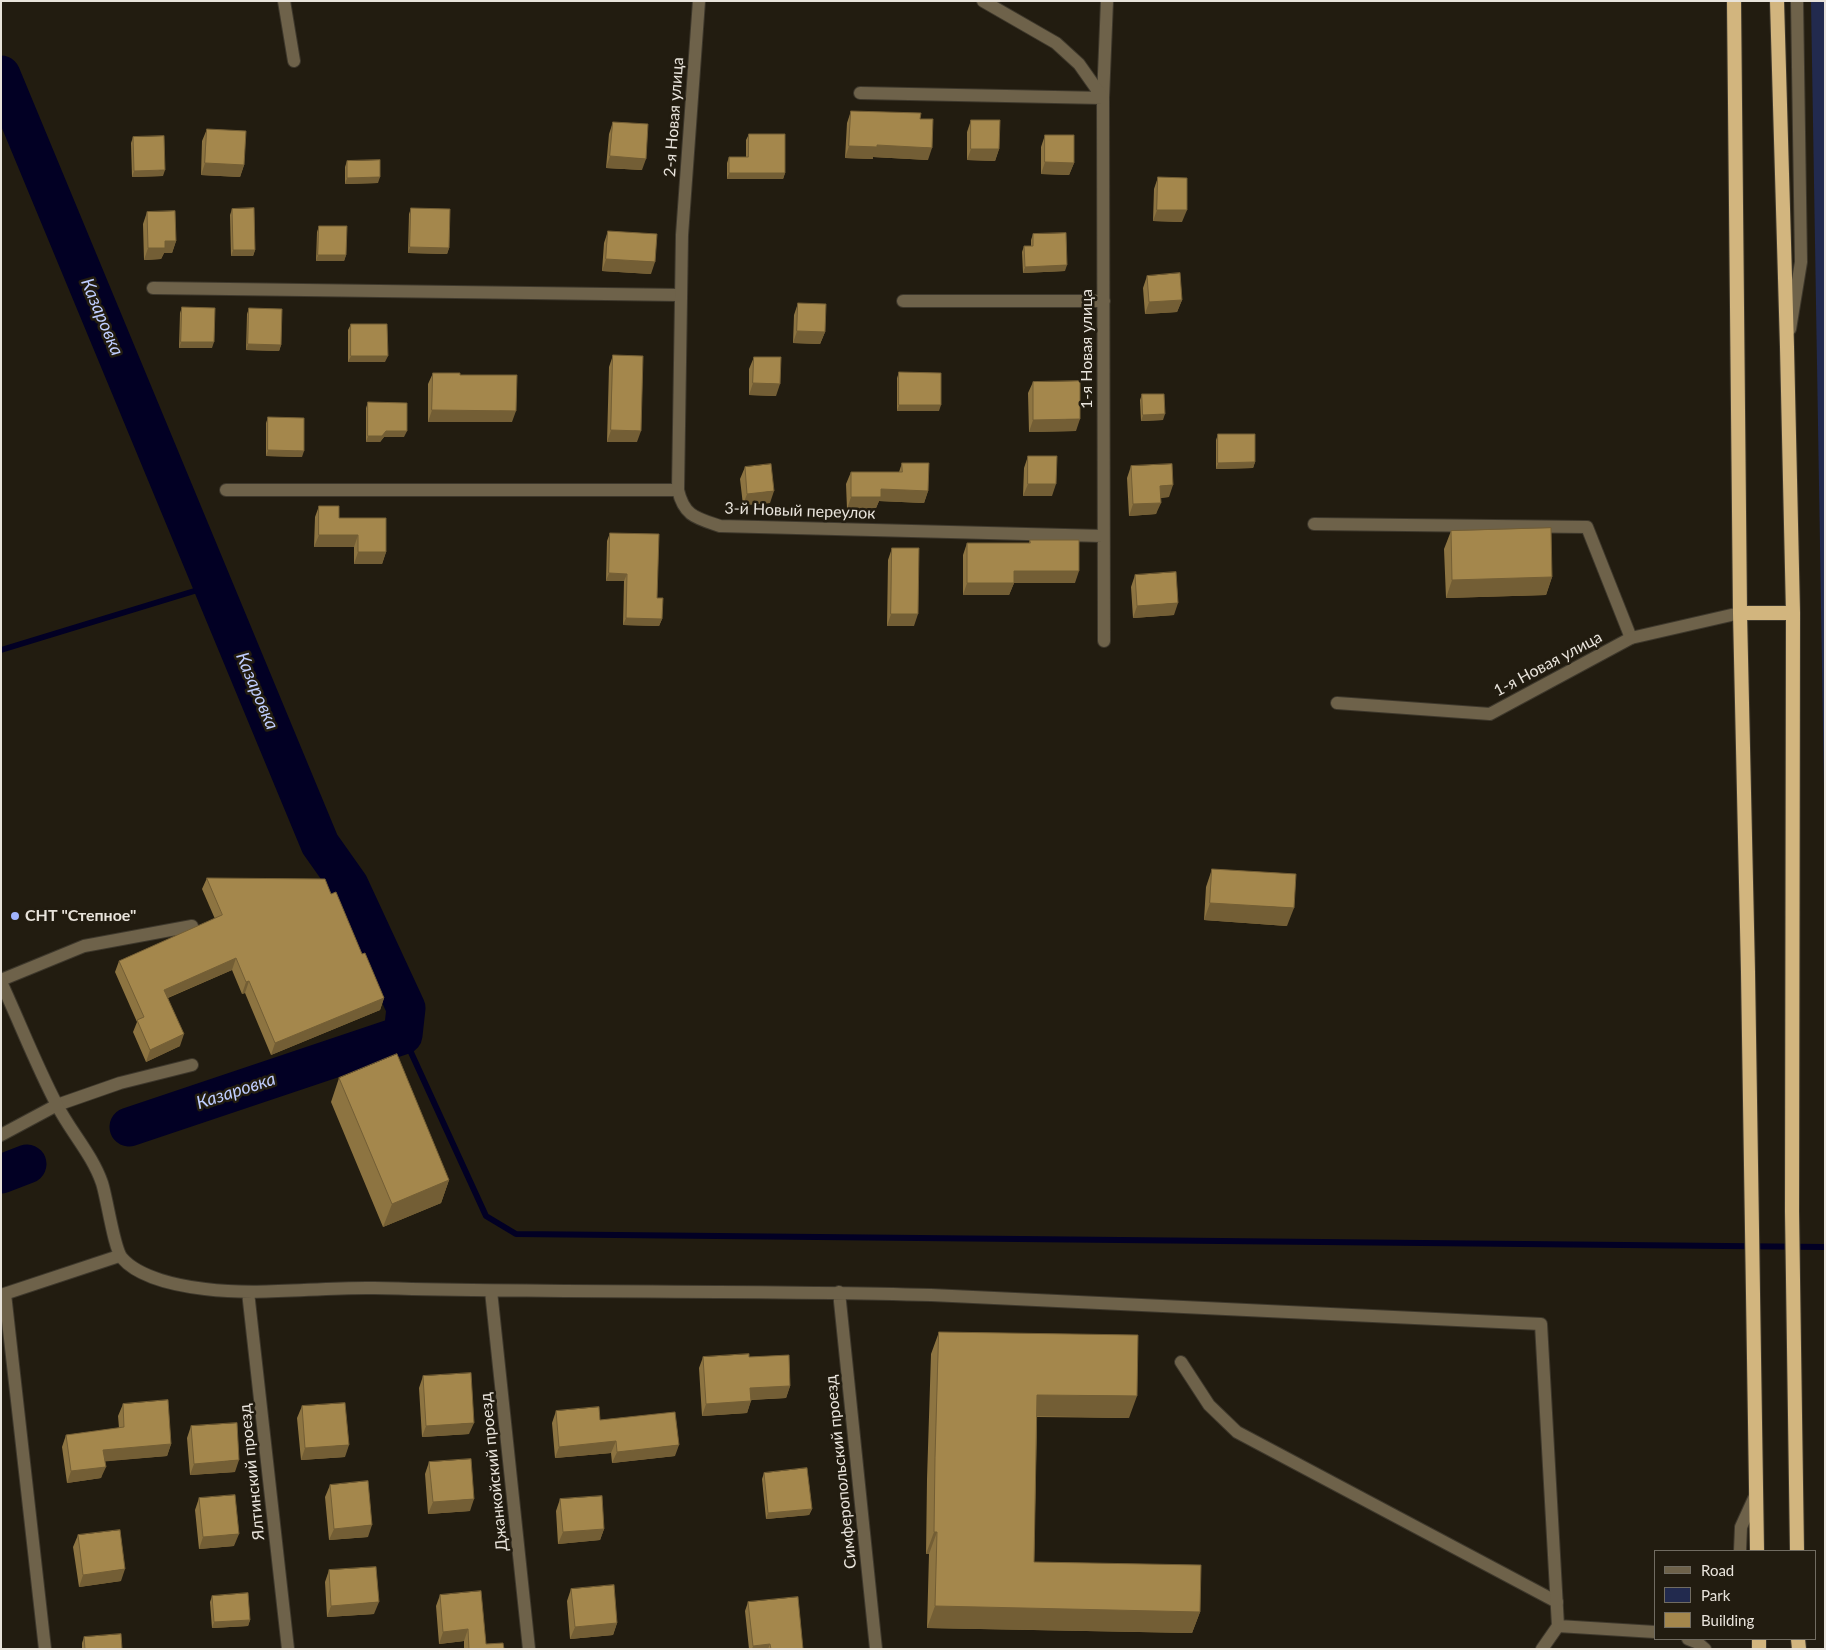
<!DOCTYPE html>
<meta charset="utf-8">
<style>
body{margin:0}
#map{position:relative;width:1826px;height:1650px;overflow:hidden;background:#221c10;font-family:Lato,sans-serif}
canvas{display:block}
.frame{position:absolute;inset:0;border:2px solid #e8e3db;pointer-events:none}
.legend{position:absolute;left:1654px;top:1550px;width:162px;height:90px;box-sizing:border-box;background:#221c10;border:1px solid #716c61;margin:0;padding:6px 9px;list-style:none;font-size:15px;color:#e8e3db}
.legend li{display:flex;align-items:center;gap:10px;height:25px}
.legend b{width:25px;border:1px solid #716c61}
</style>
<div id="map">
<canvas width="1826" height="1650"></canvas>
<div class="frame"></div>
<ul class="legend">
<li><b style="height:6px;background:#6e624a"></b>Road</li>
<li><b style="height:14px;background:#222a4e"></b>Park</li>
<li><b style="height:14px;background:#a4874c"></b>Building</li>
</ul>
</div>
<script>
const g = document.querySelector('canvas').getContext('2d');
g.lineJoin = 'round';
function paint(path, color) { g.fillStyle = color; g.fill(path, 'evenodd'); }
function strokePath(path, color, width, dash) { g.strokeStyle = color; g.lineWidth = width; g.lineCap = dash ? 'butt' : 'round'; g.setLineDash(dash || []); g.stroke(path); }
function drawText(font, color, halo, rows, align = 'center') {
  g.font = font + ' Lato,sans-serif'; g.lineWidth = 5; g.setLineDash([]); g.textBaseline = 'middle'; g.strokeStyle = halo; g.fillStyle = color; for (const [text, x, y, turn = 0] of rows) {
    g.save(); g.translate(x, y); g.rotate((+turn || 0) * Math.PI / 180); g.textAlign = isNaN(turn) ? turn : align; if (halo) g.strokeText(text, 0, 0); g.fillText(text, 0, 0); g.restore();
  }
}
const green = new Path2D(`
 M1811,1H1825V848Z`);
const stream = new Path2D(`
 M1,650L214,585
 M403,1035L486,1216L516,1234L1825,1247`);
const river = new Path2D(`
 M1,75L320,844L349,885L406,1008L403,1035L129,1127
 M1,1174L27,1164`);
const service = new Path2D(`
 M1103,98L1107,1
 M153,288L681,295
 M226,490H678
 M1314,524L1587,527L1631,638
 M1,980L84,946L192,926
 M57,1105L120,1083L192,1065
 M1181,1362L1209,1405L1237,1432L1557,1602
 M1542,1649L1558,1626`);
const minor = new Path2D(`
 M284,1L294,61
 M699,1L682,235L678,490C684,516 696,518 720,526L1103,536
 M983,1L1056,43L1079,64L1103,98L1104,641
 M860,93L1103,98
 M903,301H1104
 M1790,329L1801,262L1797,1
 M1337,703L1490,714L1631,638L1740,613
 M1,982C20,1023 36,1065 57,1105C70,1131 92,1154 102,1183C107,1198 114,1249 122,1258C139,1278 180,1286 205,1289C261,1296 317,1287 374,1288C559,1293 745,1290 931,1295L1541,1324L1558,1626L1655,1632
 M1,1135L57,1105
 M491,1291L529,1649
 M248,1292L288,1649
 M839,1292L876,1649
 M5,1294L45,1649
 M1,1295L119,1256
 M1740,1551L1741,1527L1756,1494
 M1688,1639L1698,1643L1705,1649`);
const trunk = new Path2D(`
 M1734,1L1740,613L1748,972L1757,1551
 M1777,1L1787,347L1793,613L1792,1211L1797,1551
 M1740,613H1793
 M1759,1639V1649
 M1798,1639L1799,1649`);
const wall = new Path2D(`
 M851,111L920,119L928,160L873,157V159L845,158L847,123Z
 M971,120L999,149L995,161L967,160V132Z
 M613,122L642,170L606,168L609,134Z
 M207,129L244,165L240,177L201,175L202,141Z
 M749,134L785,173L783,179H727V163L729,157H746V140Z
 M1045,135L1074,163L1069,175L1041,174V147Z
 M133,137L163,176L132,177L131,143Z
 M347,161L378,183L345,184V167Z
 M1158,177L1182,222L1153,221L1154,189Z
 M411,208L449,248L447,254L408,253L409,214Z
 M232,209L255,250L253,256H231L230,215Z
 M147,212L176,241L172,253H164L161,259L144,260L143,224Z
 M319,226L346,255L344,261H316L317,232Z
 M608,231L651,274L602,271L604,243Z
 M1033,234L1065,271L1023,273L1022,252L1024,246H1031V240Z
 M1147,276L1182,300L1177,312L1145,314L1143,288Z
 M798,303L825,332L820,344L793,343L794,315Z
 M182,307L212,348H179L180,313Z
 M249,308L281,345L279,351L246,350L247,314Z
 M351,324L385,362H348V330Z
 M613,355L637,442H607L609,367Z
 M754,357L776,396L749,395V369Z
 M899,372L939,411H897V378Z
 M433,373L460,375L512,422H428V384Z
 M1033,382L1076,431L1029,432L1028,393Z
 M1142,394L1163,420L1141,421L1140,400Z
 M368,402L404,437H384L380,442H366V408Z
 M268,417L302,457L266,456V423Z
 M1218,434L1255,462L1253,468L1216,469V440Z
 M1028,456L1052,496H1023L1024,468Z
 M902,463L928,491L924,503L879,501L876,508L847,509L846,484L851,472H899Z
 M1131,466L1169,497L1160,498L1156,514L1129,516L1127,478Z
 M745,467L770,503L743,505L740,479Z
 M319,506L386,552L382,564H354V547H314L315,517Z
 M1451,531L1552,577L1546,595L1446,598L1444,549Z
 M610,533L657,598L662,619L659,626L623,625L624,581H606L607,541Z
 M1030,540L1075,583H1014L1009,595H963V555L967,543H1029Z
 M892,548L914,626H887L888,560Z
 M1135,575L1174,615L1133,618L1131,587Z
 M1212,869L1287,926L1204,920L1206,887Z
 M207,878L331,894L384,998L380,1010L271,1055L245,993L242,994L232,970L168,998L180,1046L146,1062L133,1032L137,1022L115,972L119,961L215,919L202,889Z
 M339,1078L449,1180L441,1203L383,1227L331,1102Z
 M939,1332L1129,1418L1037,1417L1034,1562L1200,1612L1192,1633L927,1628L929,1554H926L927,1479L931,1354Z
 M703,1357H749L790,1386L786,1398L751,1400L747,1413L702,1416L699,1368Z
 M423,1376L469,1434L422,1437L419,1388Z
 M123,1404L171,1444L167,1456L105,1461L101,1478L67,1483L62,1447L66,1435L119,1428L118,1416Z
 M302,1406L345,1457L301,1460L297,1418Z
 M556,1411L600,1420L675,1456L612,1463L611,1453L555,1458L552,1423Z
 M191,1426L235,1472L190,1475L187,1438Z
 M429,1462L470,1511L428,1514L425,1474Z
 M764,1473L812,1509L809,1515L766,1519L762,1479Z
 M330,1485L368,1537L329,1540L325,1497Z
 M199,1498L234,1546L199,1549L195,1510Z
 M560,1499L604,1529L600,1540L558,1544L556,1511Z
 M78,1535L121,1581L79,1587L73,1547Z
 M329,1570L374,1614L327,1617L325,1582Z
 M571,1589L617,1623L613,1635L570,1639L567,1601Z
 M440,1595L486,1644L504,1649H464V1641L439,1644L436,1606Z
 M212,1596L250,1620L248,1626L212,1628L210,1602Z
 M748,1602L803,1649H749L745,1611Z
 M84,1637L122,1649H82V1643Z`);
const shadedWall = new Path2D(`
 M877,145L932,148L928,160L873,157V159L845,158L849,146Z
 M971,149H999L995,161L967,160Z
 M610,156L646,159L642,170L606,168Z
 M1045,162L1074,163L1069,175L1041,174Z
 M205,163L244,165L240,177L201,175Z
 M165,170L163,176L132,177L134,171Z
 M729,173H785L783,179H727Z
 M380,177L378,183L345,184L347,178Z
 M1157,210H1187L1182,222L1153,221Z
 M165,241H176L172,253H164L161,259L144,260L148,248Z
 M410,247L449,248L447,254L408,253Z
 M233,250H255L253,256H231Z
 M318,255H346L344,261H316Z
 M606,259L655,262L651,274L602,271Z
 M1067,265L1065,271L1023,273L1025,267Z
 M1182,300L1177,312L1145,314L1149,302Z
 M797,331L825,332L820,344L793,343Z
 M181,342H214L212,348H179Z
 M248,344L281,345L279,351L246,350Z
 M351,356H388L385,362H348Z
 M753,383L780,384L776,396L749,395Z
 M899,405H941L939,411H897Z
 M432,410L516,411L512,422H428Z
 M1165,414L1163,420L1141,421L1143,415Z
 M1080,419L1076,431L1029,432L1033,420Z
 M611,430L641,431L637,442H607Z
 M386,431H407L404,437H384L380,442H366L368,436Z
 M268,450L304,451L302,457L266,456Z
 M1255,462L1253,468L1216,469L1218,463Z
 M1028,484H1056L1052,496H1023Z
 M1173,485L1169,497L1155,498L1160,486Z
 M881,489L928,491L924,503L879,501L876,508L847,509L851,497Z
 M774,491L770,503L743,505L747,494Z
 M1161,503L1156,514L1129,516L1133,504Z
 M319,535H358L354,547H314Z
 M358,552H386L382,564H354Z
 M1014,571H1079L1075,583H1009Z
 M609,573L627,574L624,581H606Z
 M1552,577L1546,595L1446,598L1452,580Z
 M967,583H1014L1009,595H963Z
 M1178,603L1174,615L1133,618L1137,606Z
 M891,614H918L914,626H887Z
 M626,618L662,619L659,626L623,625Z
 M1210,903L1294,908L1287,926L1204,920Z
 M236,958L232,970L160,1001L164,990Z
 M249,981L245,993L242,994L246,982Z
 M384,998L380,1010L271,1055L275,1043Z
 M184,1034L180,1046L146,1062L150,1050Z
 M449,1180L441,1203L383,1227L392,1204Z
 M790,1386L786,1398L746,1400L750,1388Z
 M1037,1395L1137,1396L1129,1418L1029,1416Z
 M751,1401L747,1413L702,1416L706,1404Z
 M474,1423L469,1434L422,1437L426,1426Z
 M616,1441L611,1453L555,1458L559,1447Z
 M171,1444L167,1456L99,1462L103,1450Z
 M349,1445L345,1457L301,1460L305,1448Z
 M679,1445L675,1456L612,1463L617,1452Z
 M239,1460L235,1472L190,1475L194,1464Z
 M106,1467L101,1478L67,1483L71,1471Z
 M474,1499L470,1511L428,1514L433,1502Z
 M812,1509L809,1515L766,1519L768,1513Z
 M372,1525L368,1537L329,1540L334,1529Z
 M604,1529L600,1540L558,1544L563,1532Z
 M934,1532H937L929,1554H926Z
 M239,1534L234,1546L199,1549L203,1537Z
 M125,1569L121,1581L79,1587L83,1575Z
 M379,1602L374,1614L327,1617L331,1606Z
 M935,1606L1200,1612L1192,1633L927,1628Z
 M250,1620L248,1626L212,1628L214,1622Z
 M617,1623L613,1635L570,1639L575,1627Z
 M468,1629L464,1641L439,1644L443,1632Z
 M770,1644L768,1649H752L753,1646Z`);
const building = new Path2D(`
 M851,111L921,113L920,119H933L932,148L877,145V147L849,146Z
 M971,120H1000L999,149H971Z
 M613,122L648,124L646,159L610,156Z
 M207,129L246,131L244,165L205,163Z
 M749,134H785V173H729V157H748Z
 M1045,135H1074V163L1045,162Z
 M164,136L165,170L134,171L133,137Z
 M380,160V177L347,178V161Z
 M1158,177L1187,178V210H1157Z
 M254,208L255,250H233L232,209Z
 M411,208L450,209L449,248L410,247Z
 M175,211L176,241H165V248H148L147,212Z
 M319,226H347L346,255H318Z
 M608,231L657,234L655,262L606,259Z
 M1066,233L1067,265L1025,267L1024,246H1033V234Z
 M1180,273L1182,300L1149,302L1147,276Z
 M798,303L826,304L825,332L797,331Z
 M182,307L215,308L214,342H181Z
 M249,308L282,309L281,345L248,344Z
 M351,324H387L388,356H351Z
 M613,355L643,356L641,431L611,430Z
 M754,357H781L780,384L753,383Z
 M899,372L941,373V405H899Z
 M433,373H460V375H517L516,411L432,410Z
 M1080,381V419L1033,420V382Z
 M1142,394H1164L1165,414L1143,415Z
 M368,402L407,403V431H386L382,436H368Z
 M268,417L304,418V451L268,450Z
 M1218,434H1255V462L1218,463Z
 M1028,456H1057L1056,484H1028Z
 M902,463H929L928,491L881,489V497H851V472H902Z
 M771,464L774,491L747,494L745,467Z
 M1172,464L1173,485L1160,486L1161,503L1133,504L1131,466Z
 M319,506H339V518H386V552H358V535H319Z
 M1551,528L1552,577L1452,580L1451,531Z
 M610,533L659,534L657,598H663L662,619L626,618L627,574L609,573Z
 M1030,540H1079V571H1014V583H967V543H1030Z
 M892,548H919L918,614H891Z
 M1176,572L1178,603L1137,606L1135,575Z
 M1212,869L1296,874L1294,908L1210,903Z
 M207,878L325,879L331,894L336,892L362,954L365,953L384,998L275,1043L249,981L246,982L236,958L164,990L184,1034L150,1050L137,1020L144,1017L119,961L222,915Z
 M397,1054L449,1180L392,1204L339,1078Z
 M939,1332L1138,1335L1137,1396L1037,1395L1034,1562L1201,1565L1200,1612L935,1606L937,1532H934L935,1458Z
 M749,1354V1357L789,1355L790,1386L750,1388L751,1401L706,1404L703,1357Z
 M471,1373L474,1423L426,1426L423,1376Z
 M168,1400L171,1444L103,1450L106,1467L71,1471L66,1435L124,1427L123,1404Z
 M345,1403L349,1445L305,1448L302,1406Z
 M599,1407L600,1420L675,1412L679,1445L617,1452L616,1441L559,1447L556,1411Z
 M237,1423L239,1460L194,1464L191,1426Z
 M471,1459L474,1499L433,1502L429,1462Z
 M807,1468L812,1509L768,1513L764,1473Z
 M368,1481L372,1525L334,1529L330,1485Z
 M235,1495L239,1534L203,1537L199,1498Z
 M602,1496L604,1529L563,1532L560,1499Z
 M120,1530L125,1569L83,1575L78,1535Z
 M376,1567L379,1602L331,1606L329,1570Z
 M614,1585L617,1623L575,1627L571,1589Z
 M481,1591L486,1644L503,1643L504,1649H469L468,1629L443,1632L440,1595Z
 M248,1593L250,1620L214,1622L212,1596Z
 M798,1597L803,1649H771L770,1644L753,1646L748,1602Z
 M121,1634L122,1649H85L84,1637Z`);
const markers = [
 [15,916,5,"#a0b3fd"]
];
const streetNames = [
 ["2-я Новая улица",674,117,-86],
 ["1-я Новая улица",1087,349,-90],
 ["3-й Новый переулок",800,511,2],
 ["1-я Новая улица",1548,664,-28],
 ["Ялтинский проезд",252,1472,-96],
 ["Джанкойский проезд",494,1472,-96],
 ["Симферопольский проезд",841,1472,-96]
];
const poiNames = [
 ["СНТ \"Степное\"",25,916]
];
const waterNames = [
 ["Казаровка",102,317,67],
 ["Казаровка",257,691,67],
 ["Казаровка",236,1091,-18]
];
paint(green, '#222a4e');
strokePath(stream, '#020024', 6);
strokePath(river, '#020024', 39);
strokePath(service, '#3e382c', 14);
strokePath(minor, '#3e382c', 14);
strokePath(trunk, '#3e382c', 16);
strokePath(service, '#6e624a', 12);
strokePath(minor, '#6e624a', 12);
strokePath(trunk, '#d2b57e', 14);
paint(wall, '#8d7441');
paint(shadedWall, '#735e35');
paint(building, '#a4874c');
strokePath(building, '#735e35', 1);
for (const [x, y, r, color] of markers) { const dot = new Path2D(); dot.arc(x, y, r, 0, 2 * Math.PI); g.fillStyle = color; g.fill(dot); strokePath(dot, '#221c10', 2); }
drawText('16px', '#e8e3db', '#221c10', streetNames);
drawText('bold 16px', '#e8e3db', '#221c10', poiNames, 'left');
drawText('italic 18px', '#c0ceff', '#221c10', waterNames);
</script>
